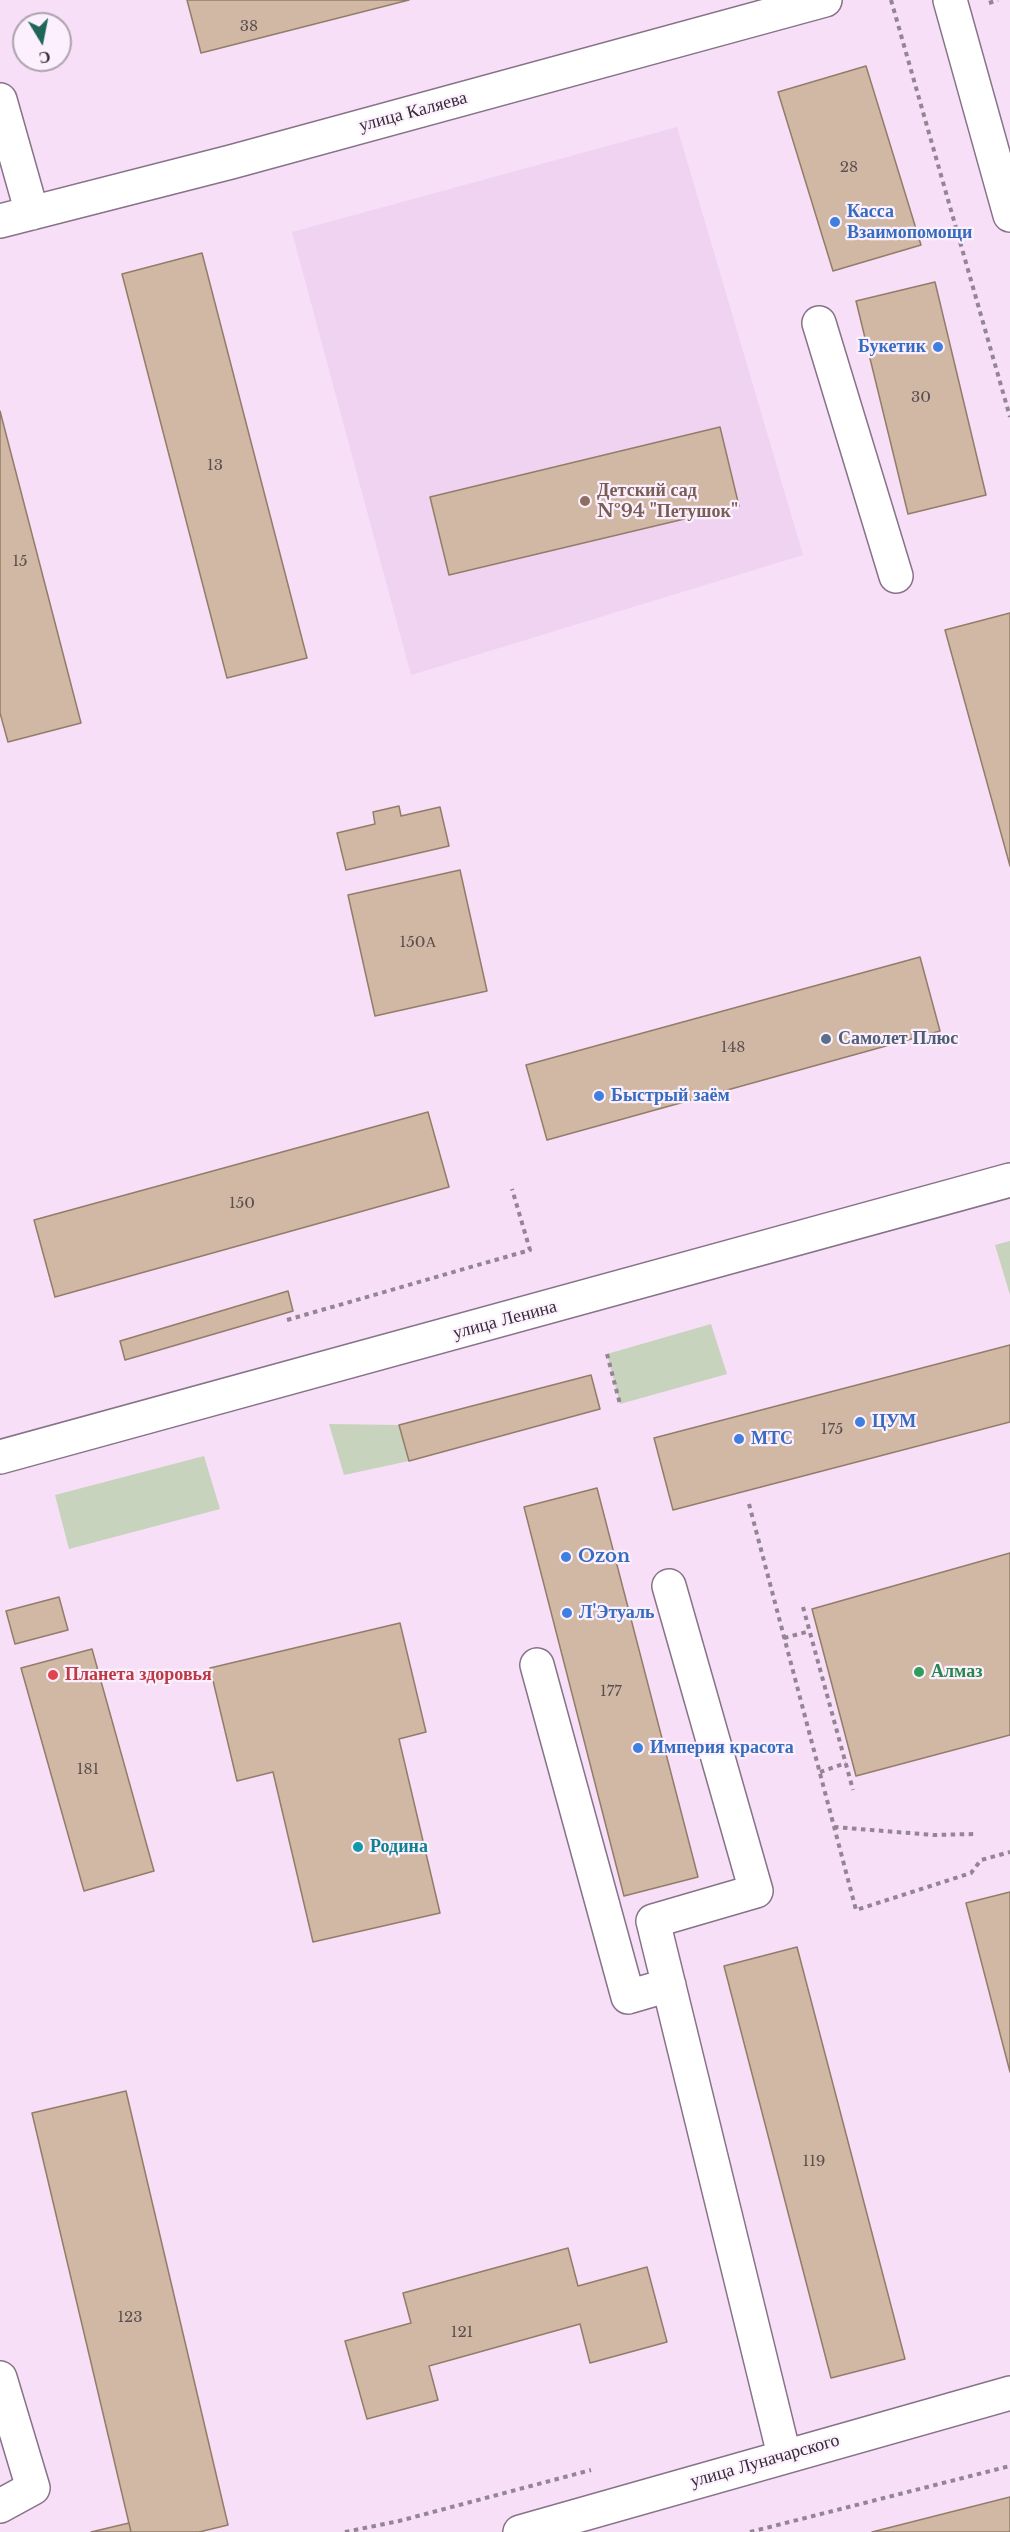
<!DOCTYPE html>
<meta charset="utf-8">
<style>
body{margin:0}
#map{position:relative;width:1010px;height:2532px;overflow:hidden;background:#f6dff7;font-family:"Libre Baskerville",serif}
canvas{display:block}
.north{position:absolute;left:12px;top:12px;width:60px;height:60px;box-sizing:border-box;background:#fdf0fe;border:2px solid #ada2ae;border-radius:50%;rotate:170deg;font-size:16px;font-weight:700;line-height:24px;text-align:center;color:#342c35}
.north::after{content:'';display:block;margin:auto;width:21px;height:27px;background:#206558;clip-path:polygon(50% 0,100% 100%,50% 72%,0 100%)}
</style>
<div id="map">
<canvas width="1010" height="2532"></canvas>
<div class="north">С</div>
</div>
<script>
const g = document.querySelector('canvas').getContext('2d');
g.lineJoin = 'round';
function paint(path, color) { g.fillStyle = color; g.fill(path, 'evenodd'); }
function strokePath(path, color, width, dash) { g.strokeStyle = color; g.lineWidth = width; g.lineCap = dash ? 'butt' : 'round'; g.setLineDash(dash || []); g.stroke(path); }
function drawText(font, color, halo, rows, align = 'center') {
  g.font = font + ' "Libre Baskerville",serif'; g.lineWidth = 4.5; g.setLineDash([]); g.textBaseline = 'middle'; g.strokeStyle = halo; g.fillStyle = color; for (const [text, x, y, turn = 0] of rows) {
    g.save(); g.translate(x, y); g.rotate((+turn || 0) * Math.PI / 180); g.textAlign = isNaN(turn) ? turn : align; if (halo) g.strokeText(text, 0, 0); g.fillText(text, 0, 0); g.restore();
  }
}
const built = new Path2D(`
 M677,127L803,555L411,675L292,232Z`);
const green = new Path2D(`
 M1010,1241V1295L995,1245Z
 M711,1324L727,1374L620,1404L607,1354Z
 M329,1424L399,1425L409,1461L344,1475Z
 M204,1456L220,1509L69,1549L55,1495Z`);
const building = new Path2D(`
 M187,0H409L201,53Z
 M866,66L921,245L833,271L778,92Z
 M202,253L307,658L227,678L122,274Z
 M935,282L986,495L908,514L856,301Z
 M0,411L81,723L8,742L0,713Z
 M720,427L739,506L449,575L430,497Z
 M1010,613V866L945,630Z
 M399,806L401,816L440,807L449,846L346,870L337,833L375,824L373,812Z
 M460,870L487,991L375,1016L348,895Z
 M920,957L940,1031L547,1140L526,1065Z
 M428,1112L449,1187L55,1297L34,1220Z
 M288,1291L293,1311L125,1360L120,1341Z
 M1010,1345V1422L673,1510L654,1438Z
 M591,1375L600,1409L409,1461L399,1425Z
 M597,1488L698,1877L624,1896L524,1507Z
 M1010,1553V1735L856,1776L812,1609Z
 M59,1597L68,1630L15,1644L6,1611Z
 M400,1623L426,1732L399,1739L440,1913L313,1942L273,1772L237,1781L210,1668Z
 M92,1649L154,1871L84,1891L21,1668Z
 M1010,1892V2072L966,1903Z
 M797,1947L905,2359L831,2378L724,1966Z
 M126,2091L228,2525L199,2532H131L32,2113Z
 M568,2248L578,2286L647,2267L667,2342L590,2363L580,2324L429,2366L438,2400L367,2419L345,2341L411,2323L403,2293Z
 M1010,2497V2532H872Z
 M129,2523L131,2532H91Z`);
const path = new Path2D(`
 M891,0L1010,417
 M989,3L998,0
 M287,1320L530,1250L512,1189
 M607,1354L620,1404
 M749,1504L856,1910L971,1873L981,1860L1010,1852
 M803,1607L853,1790
 M784,1638L810,1631
 M820,1772L846,1763
 M834,1827L934,1835L975,1834
 M345,2532L399,2521L591,2470
 M750,2532L1010,2466`);
const minor = new Path2D(`
 M0,100L32,213
 M0,221L231,162L825,0
 M819,323L896,576
 M669,1586L756,1891L653,1921L784,2455
 M537,1665L628,1997L669,1985
 M0,2378L33,2488L0,2506
 M520,2532L1010,2393`);
const major = new Path2D(`
 M950,0L1010,215
 M0,1457L1010,1180`);
const markers = [
 [835,222,6,"#3f7fe0"],
 [938,347,6,"#3f7fe0"],
 [585,501,6,"#8d6e63"],
 [826,1039,6,"#5c6f8a"],
 [599,1096,6,"#3f7fe0"],
 [860,1422,6,"#3f7fe0"],
 [739,1439,6,"#3f7fe0"],
 [566,1557,6,"#3f7fe0"],
 [567,1613,6,"#3f7fe0"],
 [919,1672,6,"#2e9e5b"],
 [53,1675,6,"#e0444e"],
 [638,1748,6,"#3f7fe0"],
 [358,1847,6,"#0f9aa8"]
];
const numberNames = [
 ["38",249,27],
 ["28",849,168],
 ["30",921,398],
 ["13",215,466],
 ["15",20,562],
 ["150А",418,943],
 ["148",733,1048],
 ["150",242,1204],
 ["175",832,1430],
 ["177",611,1692],
 ["181",88,1770],
 ["119",814,2162],
 ["123",130,2318],
 ["121",462,2333]
];
const streetNames = [
 ["улица Каляева",413,112,-15],
 ["улица Ленина",505,1320,-15],
 ["улица Луначарского",765,2461,-16]
];
const shopNames = [
 ["Касса",847,212],
 ["Взаимопомощи",847,233],
 ["Букетик",926,347,"right"],
 ["Быстрый заём",611,1096],
 ["ЦУМ",872,1422],
 ["МТС",751,1439],
 ["Ozon",578,1557],
 ["Л'Этуаль",579,1613],
 ["Империя красота",650,1748]
];
const educationNames = [
 ["Детский сад",597,491],
 ["№94 \"Петушок\"",597,512]
];
const serviceNames = [
 ["Самолет Плюс",838,1039]
];
const leisureNames = [
 ["Алмаз",931,1672]
];
const healthNames = [
 ["Планета здоровья",65,1675]
];
const cultureNames = [
 ["Родина",370,1847]
];
paint(built, '#efd3f1');
paint(green, '#c7d3bc');
paint(building, '#d0b8a4');
strokePath(building, '#937c69', 1.5);
strokePath(minor, '#877388', 36);
strokePath(major, '#877388', 36);
strokePath(path, '#948595', 4, [4.5, 4.5]);
strokePath(minor, '#fff', 33);
strokePath(major, '#fff', 33);
for (const [x, y, r, color] of markers) { const dot = new Path2D(); dot.arc(x, y, r, 0, 2 * Math.PI); g.fillStyle = color; g.fill(dot); strokePath(dot, '#fdf0fe', 2); }
drawText('15px', '#5b4f51', null, numberNames);
drawText('18px', '#342c35', '#fdf0fe', streetNames);
drawText('bold 18px', '#366cbe', '#fdf0fe', shopNames, 'left');
drawText('bold 18px', '#785e54', '#fdf0fe', educationNames, 'left');
drawText('bold 18px', '#4e5e75', '#fdf0fe', serviceNames, 'left');
drawText('bold 18px', '#27864d', '#fdf0fe', leisureNames, 'left');
drawText('bold 18px', '#be3a42', '#fdf0fe', healthNames, 'left');
drawText('bold 18px', '#0d838f', '#fdf0fe', cultureNames, 'left');
</script>
